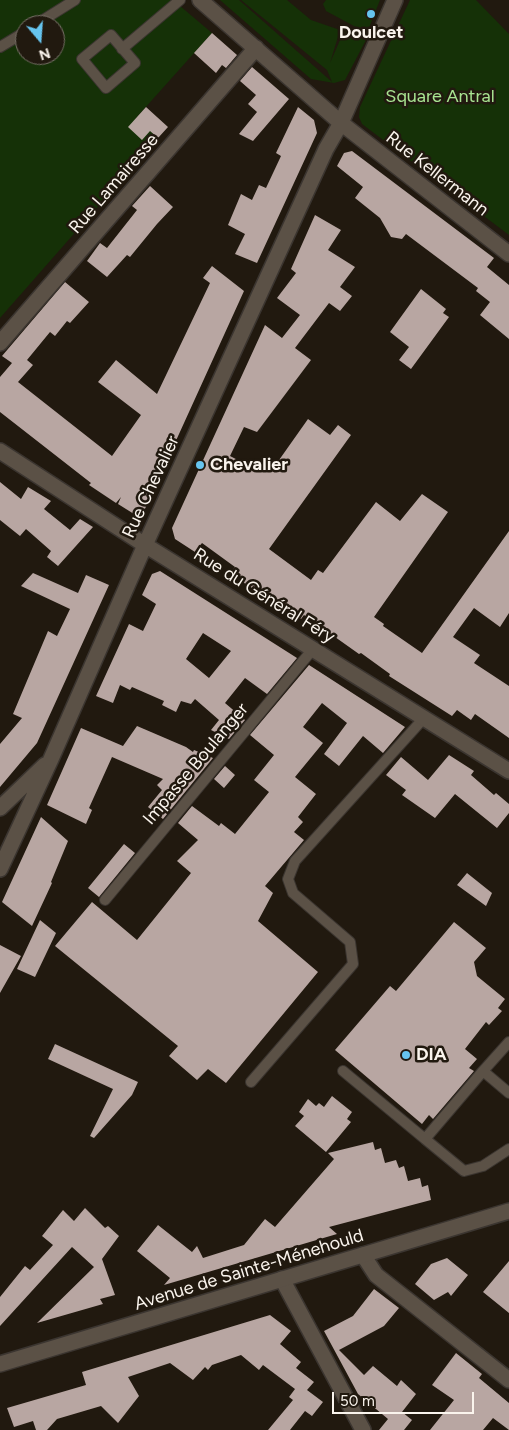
<!DOCTYPE html>
<meta charset="utf-8">
<style>
body{margin:0}
#map{position:relative;width:509px;height:1430px;overflow:hidden;background:#21190f;font-family:Figtree,sans-serif}
canvas{display:block}
.north{position:absolute;left:15px;top:15px;width:50px;height:50px;box-sizing:border-box;background:#21190f;border:1px solid #787168;border-radius:50%;rotate:162deg;font-size:14px;font-weight:700;line-height:20px;text-align:center;color:#faf4ed}
.north::after{content:'';display:block;margin:auto;width:18px;height:22px;background:#66c4ef;clip-path:polygon(50% 0,100% 100%,50% 72%,0 100%)}
.scale{position:absolute;left:332px;top:1392px;width:142px;height:22px;box-sizing:border-box;border:2px solid #faf4ed;border-top:0;padding-left:6px;font-size:15px;line-height:18px;white-space:nowrap;color:#faf4ed;-webkit-text-stroke:4px #21190f;paint-order:stroke}
</style>
<div id="map">
<canvas width="509" height="1430"></canvas>
<div class="north">N</div>
<div class="scale">50 m</div>
</div>
<script>
const g = document.querySelector('canvas').getContext('2d');
g.lineJoin = 'round';
function paint(path, color) { g.fillStyle = color; g.fill(path, 'evenodd'); }
function strokePath(path, color, width, dash) { g.strokeStyle = color; g.lineWidth = width; g.lineCap = dash ? 'butt' : 'round'; g.setLineDash(dash || []); g.stroke(path); }
function drawText(font, color, halo, rows, align = 'center') {
  g.font = font + ' Figtree,sans-serif'; g.lineWidth = 5; g.setLineDash([]); g.textBaseline = 'middle'; g.strokeStyle = halo; g.fillStyle = color; for (const [text, x, y, turn = 0] of rows) {
    g.save(); g.translate(x, y); g.rotate((+turn || 0) * Math.PI / 180); g.textAlign = isNaN(turn) ? turn : align; if (halo) g.strokeText(text, 0, 0); g.fillText(text, 0, 0); g.restore();
  }
}
const green = new Path2D(`
 M0,0H173L212,33L136,118L158,138L0,318ZM25,25H55V55H25Z
 M220,0H239L332,82L327,70L241,0H287L311,20L340,30L330,63L344,31L366,40L345,80L334,83L311,79Z
 M326,0H380L367,33L326,11L323,4Z
 M410,0H476L509,34V235L362,124L359,117L360,107Z`);
const building = new Path2D(`
 M212,33L237,55L226,68L222,65L216,73L194,53Z
 M252,67L289,99L253,141L239,134L257,112L248,104L256,95L240,81Z
 M146,107L168,127L158,138L150,131L142,140L128,127Z
 M298,107L314,120L317,133L257,263L235,254L245,234L228,225L241,194L252,200L259,185L266,188L281,156L276,153Z
 M352,151L494,258L487,267L509,285V339L480,315L490,302L476,291L478,288L406,234L402,239L391,237L380,218L355,198L363,187L337,166L344,153Z
 M150,186L173,207L157,224L130,257L127,255L107,277L87,261L100,243L107,248L137,210L132,206Z
 M315,215L341,230L328,250L355,267L340,287L352,296L340,311L329,303L295,348L311,360L257,432L244,427L230,456L257,470L263,463L272,470L308,419L330,435L338,425L351,435L269,549L311,580L318,570L323,573L376,502L400,521L422,494L448,512L374,617L384,624L383,626L422,653L509,531V613L500,627L474,608L453,637L480,655L474,663L509,686V738L475,714L471,720L457,710L452,716L389,676L390,674L361,653L359,654L304,615L301,619L230,574L235,567L202,543L195,552L175,539L172,528L265,325L282,338L300,315L277,298L296,273L291,269Z
 M212,266L244,291L144,511L134,514L118,504L121,497L116,503L89,485L91,483L0,412V377L12,363L2,356L65,282L89,302L70,323L67,321L55,336L50,332L27,360L33,365L18,382L112,456L141,415L98,382L116,360L157,394L210,283L203,278Z
 M421,289L446,309L443,313L449,317L411,369L399,360L409,347L390,332Z
 M0,482L21,499L28,487L51,501L44,509L70,530L80,519L93,527L58,566L47,557L51,551L26,529L20,536L0,520Z
 M160,571L297,658L267,694L245,678L225,703L245,720L229,739L211,730L219,720L195,699L191,704L181,701L176,712L162,705L164,701L132,687L130,690L120,685L113,703L96,696L129,624L143,631L156,604L142,595L152,574ZM203,633L231,651L209,678L186,659Z
 M33,573L78,593L86,575L109,585L37,743L0,787V744L22,718L13,714L48,631L57,636L70,609L21,586Z
 M309,665L405,727L383,753L363,736L339,766L324,754L347,723L322,703L303,727L323,743L295,777L316,794L298,817L303,822L294,832L304,840L265,886L273,893L258,921L318,972L226,1083L208,1069L197,1080L169,1056L178,1046L55,946L92,902L137,940L191,873L177,861L198,840L178,823L192,806L219,826L221,823L235,834L269,792L254,780L274,755L250,735Z
 M137,726L186,747L193,752L194,750L213,758L163,819L148,807L162,790L157,785L163,779L112,757L89,808L92,810L86,824L47,805L81,728L123,746Z
 M449,755L474,771L471,775L494,795L496,793L509,804V813L497,828L455,794L435,818L402,795L406,790L386,775L401,757L428,780Z
 M225,766L235,775L224,788L214,779Z
 M41,817L68,841L51,882L52,883L32,926L2,902Z
 M124,844L135,853L99,897L88,888Z
 M467,873L492,893L486,906L457,885Z
 M40,920L56,933L35,977L17,969Z
 M454,922L486,948L474,962L477,976L505,999L498,1008L502,1011L489,1025L486,1022L465,1049L477,1059L469,1068L474,1071L433,1119L429,1115L422,1124L335,1050L390,986L396,991Z
 M0,945L21,956L0,993Z
 M55,1044L138,1082L132,1095L94,1138L90,1136L113,1089L48,1059Z
 M332,1096L352,1112L347,1119L351,1122L326,1152L295,1126L304,1116L299,1112L308,1099L316,1106L319,1103L324,1107Z
 M373,1142L375,1150L381,1148L385,1163L396,1160L399,1168L404,1166L408,1181L420,1178L422,1187L428,1185L431,1200L329,1227L337,1234L164,1285L170,1278L137,1251L158,1225L192,1252L197,1246L203,1258L244,1245L265,1219L275,1227L334,1159L328,1153Z
 M85,1208L105,1228L108,1226L119,1236L102,1259L115,1295L100,1299L103,1304L37,1323L94,1267L72,1247L0,1326V1297L25,1266L30,1270L53,1245L42,1236L63,1210L74,1221Z
 M447,1258L468,1275L451,1296L448,1292L434,1300L415,1284L431,1264Z
 M509,1261V1313L483,1292Z
 M374,1289L399,1308L384,1326L339,1350L364,1375L373,1366L397,1386L401,1380L416,1394L402,1412L412,1420L404,1430H379L388,1419L358,1394L324,1331L353,1316Z
 M270,1315L291,1331L280,1344L301,1362L296,1368L314,1382L307,1390L323,1402L312,1416L305,1411L290,1430H268L293,1400L289,1397L295,1389L263,1365L259,1370L241,1355L212,1365L208,1370L205,1367L193,1380L170,1363L128,1377L139,1396L118,1423L101,1406L57,1419L47,1430H36L33,1421L14,1427L7,1408L86,1385L82,1372Z
 M456,1353L482,1374L479,1378L509,1403V1430L493,1418L483,1430H430L454,1400L432,1385Z`);
const lane = new Path2D(`
 M35,25L75,0
 M111,35L135,63L106,88L82,59Z
 M0,47L25,32
 M122,49L180,0
 M105,900L313,649
 M343,1071L425,1139
 M483,1071L509,1042
 M251,1082L353,964L350,942L293,893L288,879L295,861L424,718
 M509,1093L483,1071L425,1139L464,1171L483,1166L509,1149`);
const street = new Path2D(`
 M200,0L341,123L509,254
 M0,343L256,48
 M0,451L145,545L509,771
 M0,808L45,765
 M0,869L51,759L145,545L326,149L341,123L395,0
 M363,1255L376,1275L509,1380
 M282,1279L363,1430`);
const secondary = new Path2D(`
 M0,1364L509,1211`);
const markers = [
 [371,14,5,"#66c4ef"],
 [200,465,5,"#66c4ef"],
 [406,1055,5,"#66c4ef"]
];
const poiNames = [
 ["Doulcet",371,33,"center"],
 ["Chevalier",210,465],
 ["DIA",416,1055]
];
const parkNames = [
 ["Square Antral",440,97]
];
const streetNames = [
 ["Rue Kellermann",437,174,38],
 ["Rue Lamairesse",114,184,-49],
 ["Rue Chevalier",151,487,-65],
 ["Rue du Général Féry",264,596,32],
 ["Impasse Boulanger",196,764,-50],
 ["Avenue de Sainte-Ménehould",249,1270,-17]
];
paint(green, '#153107');
paint(building, '#b8a6a2');
strokePath(lane, '#3b3530', 12);
strokePath(street, '#3b3530', 18);
strokePath(secondary, '#3b3530', 18);
strokePath(lane, '#5b5146', 10);
strokePath(street, '#5b5146', 15);
strokePath(secondary, '#5b5146', 15);
for (const [x, y, r, color] of markers) { const dot = new Path2D(); dot.arc(x, y, r, 0, 2 * Math.PI); g.fillStyle = color; g.fill(dot); strokePath(dot, '#21190f', 2); }
drawText('bold 18px', '#faf4ed', '#21190f', poiNames, 'left');
drawText('18px', '#a8e491', '#21190f', parkNames);
drawText('18px', '#faf4ed', '#21190f', streetNames);
</script>
